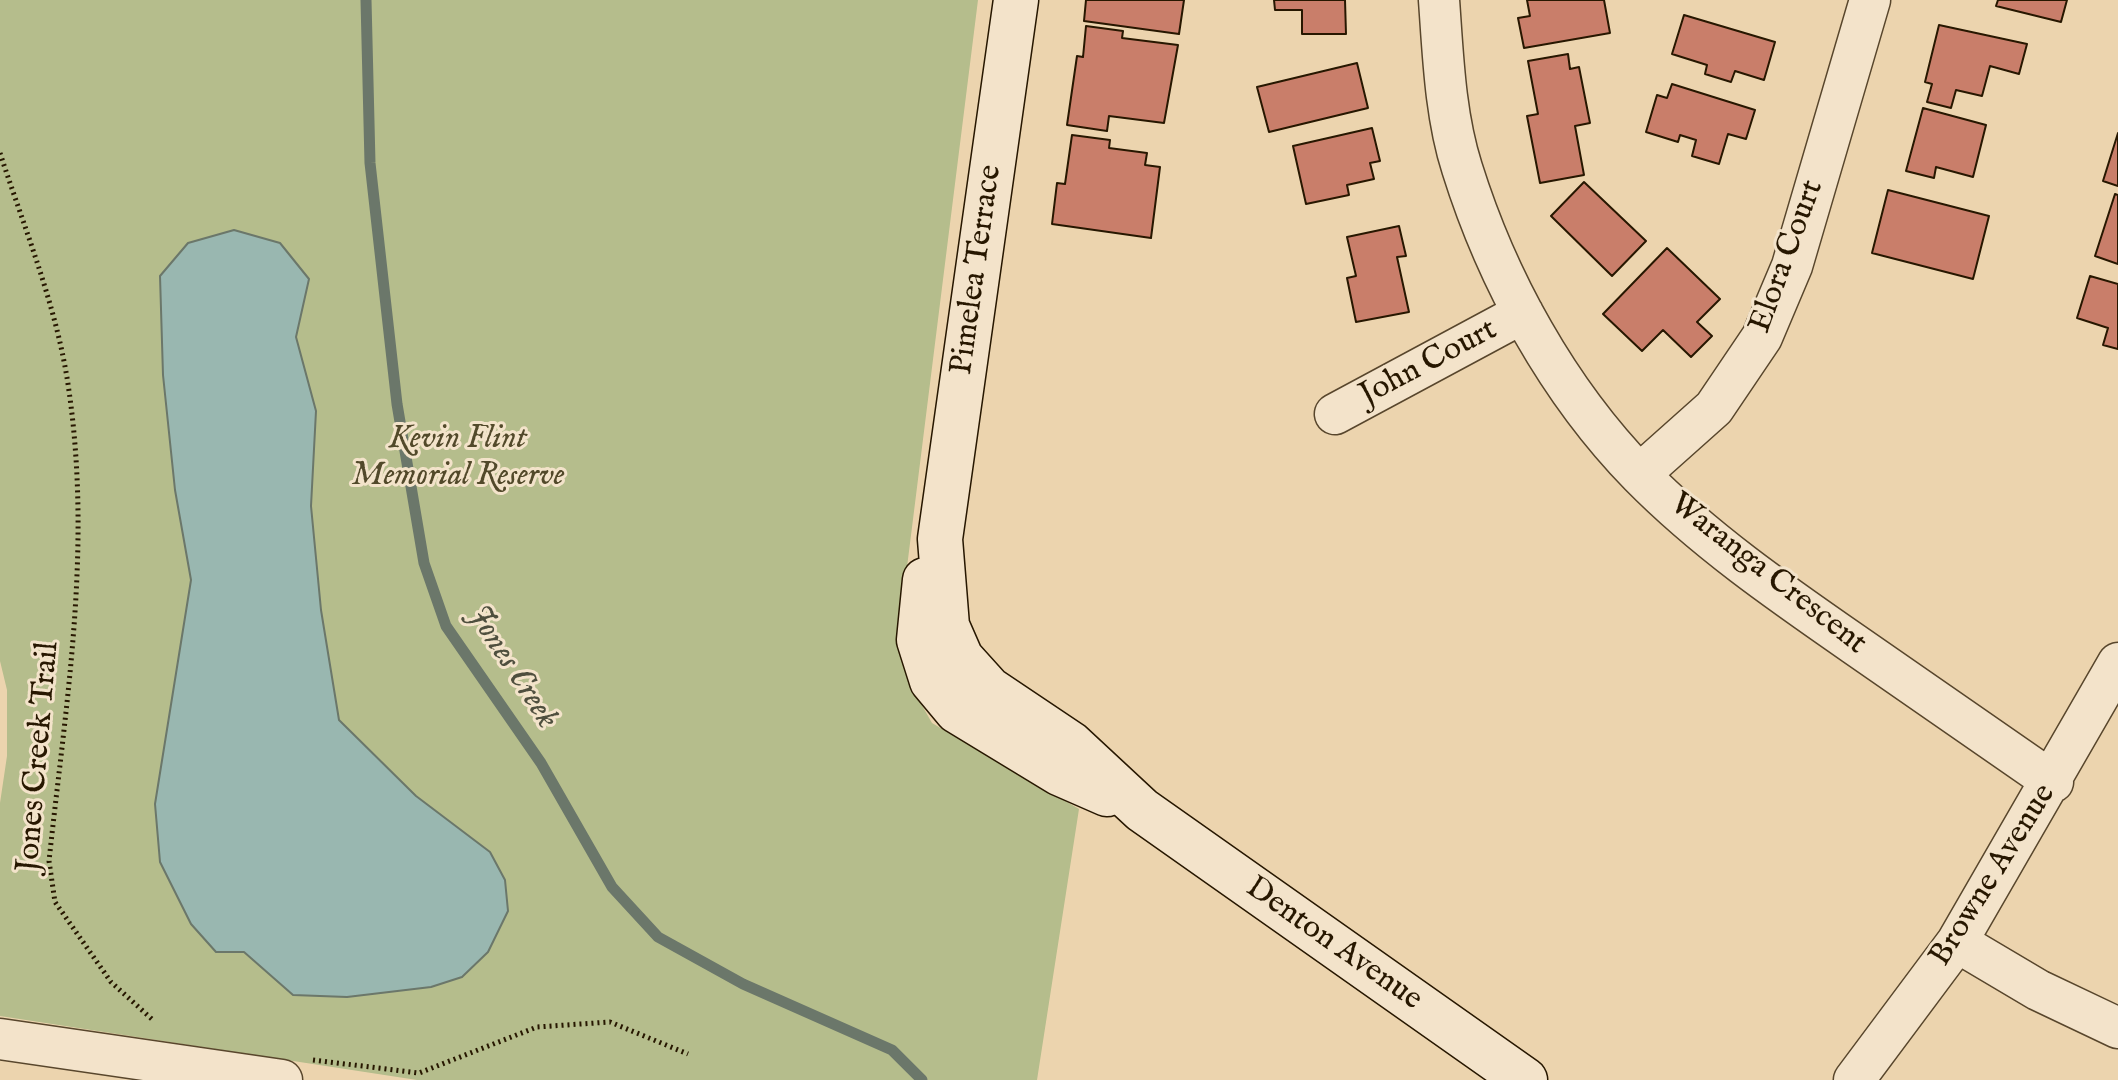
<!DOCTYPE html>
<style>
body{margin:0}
canvas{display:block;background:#ecd4ae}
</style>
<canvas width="2118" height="1080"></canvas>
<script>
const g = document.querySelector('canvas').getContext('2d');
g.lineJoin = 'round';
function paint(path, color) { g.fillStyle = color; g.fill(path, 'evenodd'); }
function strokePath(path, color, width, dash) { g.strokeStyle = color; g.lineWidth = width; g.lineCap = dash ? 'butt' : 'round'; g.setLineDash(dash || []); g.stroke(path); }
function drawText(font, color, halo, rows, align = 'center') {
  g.font = font + ' "IM FELL English",serif'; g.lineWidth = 6; g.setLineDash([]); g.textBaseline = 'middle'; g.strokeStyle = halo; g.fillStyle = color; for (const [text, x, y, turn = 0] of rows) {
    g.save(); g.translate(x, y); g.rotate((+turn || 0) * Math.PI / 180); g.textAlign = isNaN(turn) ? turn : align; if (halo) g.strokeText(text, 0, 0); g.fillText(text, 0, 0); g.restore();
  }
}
const green = new Path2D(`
 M0,0H978L899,631L911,686L932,723L1079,809L1037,1080H417L0,1016V803L7,756V690L0,661Z`);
const water = new Path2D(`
 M234,230L280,243L309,279L296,337L316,411L311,506L321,610L339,720L416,796L490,852L505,880L508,911L488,952L462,977L431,987L347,997L293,995L244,952H216L191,924L160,862L155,804L191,580L175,490L163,375L160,276L188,243Z`);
const stream = new Path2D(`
 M366,0L370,163L397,404L424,563L446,626L541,763L612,887L658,937L743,984L892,1050L922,1080`);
const building = new Path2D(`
 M1086,0H1184L1179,34L1084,21Z
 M1274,0H1345L1346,34H1302V10H1275Z
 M1527,0H1604L1610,33L1524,48L1518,18L1530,16Z
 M1998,0H2067L2061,22L1996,6Z
 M1684,15L1775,42L1764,80L1735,71L1731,82L1705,74L1707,65L1672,54Z
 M1939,25L2027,44L2019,74L1990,66L1982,96L1956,90L1951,108L1927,102L1932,84L1925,82Z
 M1086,26L1123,31L1122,38L1178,45L1164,123L1109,116L1107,131L1067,125L1077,56L1083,57Z
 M1568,54L1570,69L1579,67L1590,123L1575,126L1584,175L1540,183L1527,116L1538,114L1528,61Z
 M1357,63L1368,108L1269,132L1257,87Z
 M1672,84L1755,110L1746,139L1728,134L1719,164L1692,156L1696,140L1680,135L1678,142L1646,132L1657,95L1667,98Z
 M1923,108L1986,125L1973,177L1936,167L1934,178L1906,171Z
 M1372,128L1380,161L1370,163L1374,179L1347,185L1349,195L1306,204L1293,146Z
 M2118,133V186L2103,181Z
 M1072,135L1110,140L1109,148L1147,153L1145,165L1160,167L1151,238L1052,224L1057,183L1065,184Z
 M1584,182L1646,241L1612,276L1551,216Z
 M1888,190L1989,216L1973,279L1872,253Z
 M2115,194L2118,195V264L2095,256Z
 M1399,226L1406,256L1397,257L1409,312L1356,322L1347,278L1356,276L1347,237Z
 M1667,248L1720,299L1697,322L1712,336L1691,357L1663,330L1642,351L1603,314Z
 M2090,276L2118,284V349L2103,345L2108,328L2077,318Z`);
const path = new Path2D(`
 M0,153C25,230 58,310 69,391C92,551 66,702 49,861L55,902L111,982L154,1021
 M313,1060L419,1073L537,1027L610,1022L688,1054`);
const street = new Path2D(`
 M1439,0C1443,55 1445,115 1462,168C1497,280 1558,391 1640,475C1704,540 1779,592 1854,644C1920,690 1986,736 2053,782
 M1335,414L1523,313
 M1640,474L1714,408L1762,337L1792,266L1870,0
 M1957,942L2038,990L2118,1028
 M0,1039L282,1080
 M1854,1080L1957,942L2118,663`);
const secondary = new Path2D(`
 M1016,0L940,539L947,626L961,658L989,689L1071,744L1142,810L1525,1080
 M925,580L919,640L932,681L957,711L1059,773L1107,794`);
const streetNames = [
 ["Elora Court",1788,257,-70],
 ["Pimelea Terrace",978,270,-82],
 ["John Court",1429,364,-28],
 ["Waranga Crescent",1767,575,38],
 ["Jones Creek Trail",40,757,-85],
 ["Browne Avenue",1994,876,-58],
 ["Denton Avenue",1333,945,35]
];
const parkNames = [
 ["Kevin Flint",458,440],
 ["Memorial Reserve",458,477]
];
const waterNames = [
 ["Jones Creek",511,668,57]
];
paint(green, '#b5bd8c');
paint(water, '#99b7b0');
strokePath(water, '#6b776a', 2);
strokePath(stream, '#6b776a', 11);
paint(building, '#c97e6a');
strokePath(building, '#271700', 2);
strokePath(street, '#58462c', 43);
strokePath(secondary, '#271700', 47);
strokePath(path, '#271700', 5, [2, 4]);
strokePath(street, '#f3e3ca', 40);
strokePath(secondary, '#f3e3ca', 44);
drawText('32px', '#271700', '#f3e3ca', streetNames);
drawText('italic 32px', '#52492a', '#f3e3ca', parkNames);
drawText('italic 34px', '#4f4f3e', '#f3e3ca', waterNames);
</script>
